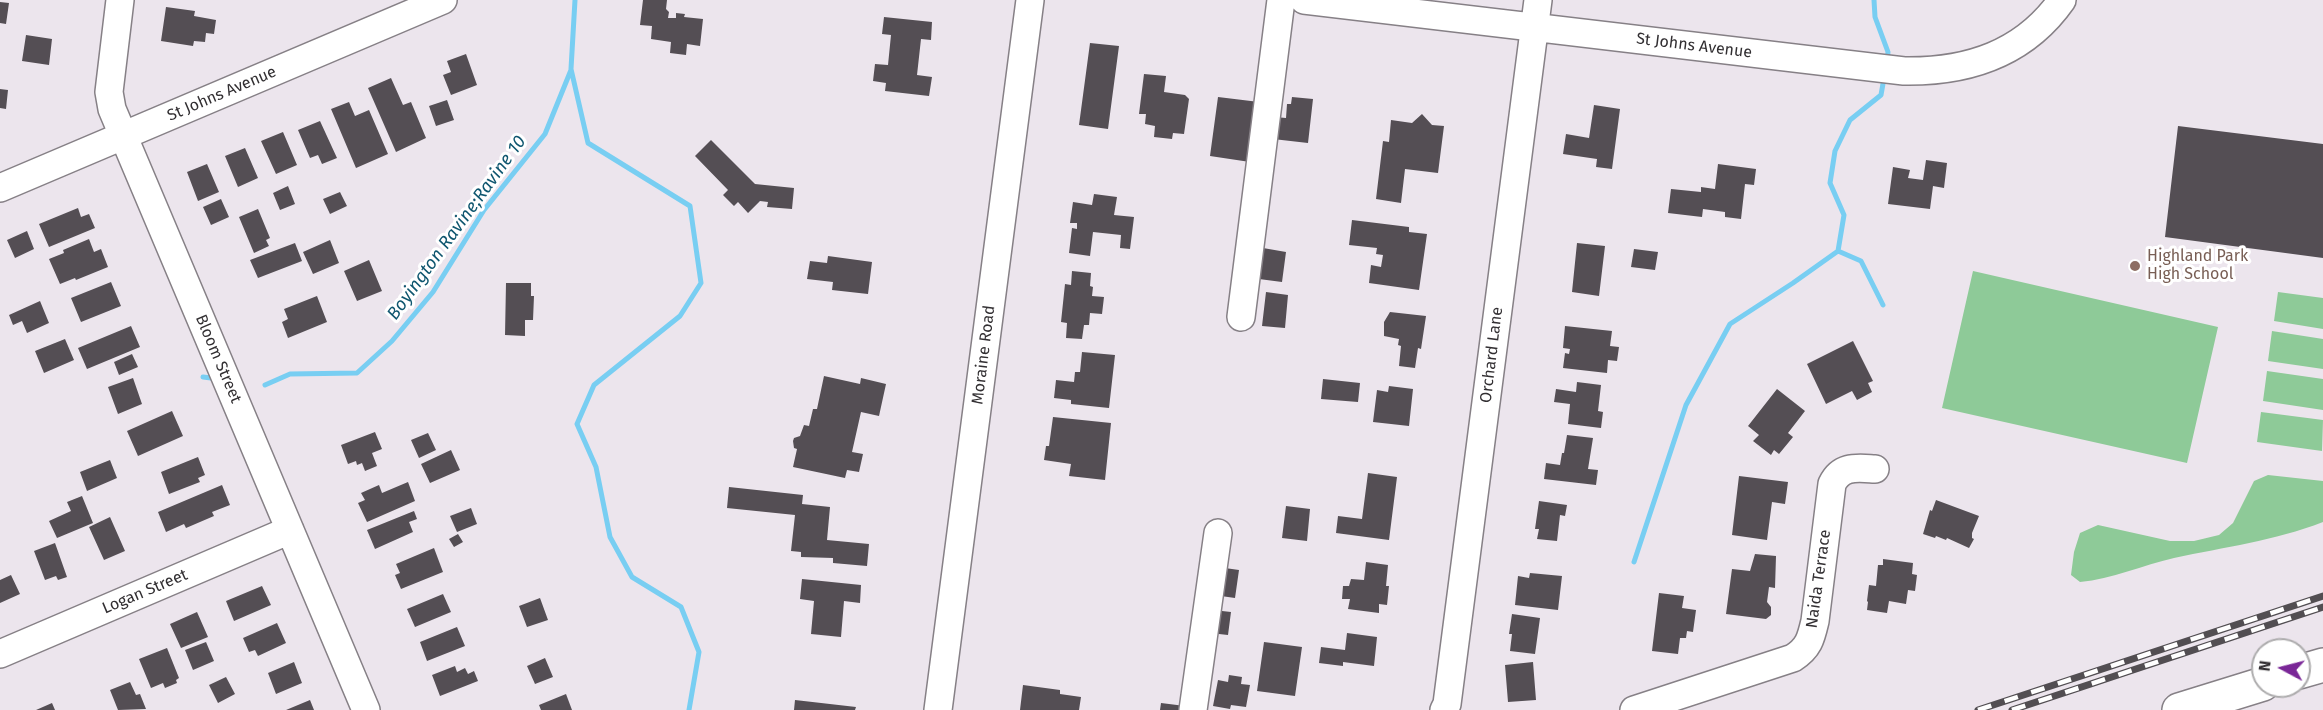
<!DOCTYPE html>
<style>
body{margin:0}
#map{position:relative;width:2323px;height:710px;overflow:hidden;background:#ece5ed;font-family:"Fira Sans",sans-serif}
canvas{display:block}
.north{position:absolute;left:2251px;top:638px;width:60px;height:60px;box-sizing:border-box;background:#fff;border:2px solid #adacad;border-radius:50%;rotate:277deg;font-size:16px;font-weight:700;line-height:24px;text-align:center;color:#322f32}
.north::after{content:'';display:block;margin:auto;width:21px;height:27px;background:#7a2797;clip-path:polygon(50% 0,100% 100%,50% 72%,0 100%)}
</style>
<div id="map">
<canvas width="2323" height="710"></canvas>
<div class="north">N</div>
</div>
<script>
const g = document.querySelector('canvas').getContext('2d');
g.lineJoin = 'round';
function paint(path, color) { g.fillStyle = color; g.fill(path, 'evenodd'); }
function strokePath(path, color, width, dash) { g.strokeStyle = color; g.lineWidth = width; g.lineCap = dash ? 'butt' : 'round'; g.setLineDash(dash || []); g.stroke(path); }
function drawText(font, color, halo, rows, align = 'center') {
  g.font = font + ' "Fira Sans",sans-serif'; g.lineWidth = 6; g.setLineDash([]); g.textBaseline = 'middle'; g.strokeStyle = halo; g.fillStyle = color; for (const [text, x, y, turn = 0] of rows) {
    g.save(); g.translate(x, y); g.rotate((+turn || 0) * Math.PI / 180); g.textAlign = isNaN(turn) ? turn : align; if (halo) g.strokeText(text, 0, 0); g.fillText(text, 0, 0); g.restore();
  }
}
const green = new Path2D(`
 M1973,271L2218,327L2187,463L1942,408Z
 M2278,292L2323,298V329L2274,321Z
 M2272,331L2323,339V369L2268,361Z
 M2267,371L2323,379V410L2263,401Z
 M2261,412L2323,420L2322,451L2257,442Z
 M2268,475L2323,481V522C2274,541 2225,547 2174,558C2143,565 2112,579 2080,582L2071,575L2074,552L2080,533L2098,525L2170,541H2194L2219,535L2233,523L2254,481Z`);
const stream = new Path2D(`
 M575,0L571,69L588,143L690,206L701,283L680,316L594,385L577,424L596,467L610,537L632,577L681,607L699,652L689,710
 M1874,0L1875,17L1888,52L1887,62
 M1838,251L1861,261L1883,305
 M203,377L211,378
 M265,385L290,374L357,373L392,341L433,292L484,210L545,134L571,70
 M1634,562L1686,405L1730,324L1793,283L1838,251L1844,215L1830,183L1835,151L1850,120L1881,95L1884,78`);
const building = new Path2D(`
 M643,0H667L666,9L669,12L668,18H676V13L685,14L684,17L703,19L700,46L687,44L686,55L670,53L671,42L651,39L652,26L640,25Z
 M0,2L9,3L6,24L0,23Z
 M166,7L195,11L194,16L216,20L214,34L206,33L205,42L194,41L193,46L161,41Z
 M884,17L932,22L931,40L921,39L917,75L932,77L929,96L885,91L886,83L873,81L875,64L888,65L891,35L882,34Z
 M26,35L52,39L49,65L22,61Z
 M1090,43L1119,46L1108,129L1079,125Z
 M466,54L477,85L451,95L443,75L451,72L447,61Z
 M1144,74L1166,76L1164,92L1185,95L1189,99L1184,134L1173,133L1172,139L1154,137L1155,126L1145,124L1146,114H1139Z
 M391,78L403,105L411,102L426,138L396,152L368,88Z
 M0,89L8,90L6,109L0,108Z
 M1218,97L1259,102L1250,162L1210,156Z
 M1292,97L1313,99L1308,143L1273,139L1275,117L1286,118L1287,104H1291Z
 M447,100L454,120L436,126L429,106Z
 M349,102L355,116L369,110L388,154L356,168L331,109Z
 M1594,105L1620,109L1612,169L1596,167L1597,159L1563,154L1566,134L1589,138Z
 M1422,114L1432,125L1444,126L1438,173L1405,169L1401,203L1376,199L1383,141L1389,142L1391,120L1412,123Z
 M320,121L337,158L322,164L318,155L310,158L298,130Z
 M2178,126L2323,144V258L2165,237Z
 M283,132L297,165L276,174L261,141Z
 M711,140L755,184L794,188L792,209L767,207L768,202L760,201L748,213L738,202L734,206L723,195L728,190L695,156Z
 M245,148L258,178L238,187L225,156Z
 M1926,160L1947,163L1944,188L1933,186L1930,209L1888,204L1893,167L1910,170L1908,178L1923,180Z
 M207,164L219,192L198,201L187,172Z
 M1718,164L1756,169L1754,185L1745,184L1741,219L1725,217V212L1703,209L1702,217L1668,213L1671,189L1701,192V187L1715,189Z
 M288,186L295,204L280,210L273,193Z
 M340,192L347,206L330,214L323,199Z
 M1094,194L1117,197L1114,215L1134,217L1130,249L1120,248L1121,235L1093,232L1090,256L1069,253L1072,228L1077,229V223H1070L1073,202L1092,205Z
 M221,199L229,217L211,225L203,207Z
 M78,208L81,217L89,214L95,228L49,247L39,224Z
 M258,209L270,238L266,240L269,246L254,253L239,217Z
 M1352,220L1409,227V232L1427,234L1419,290L1369,283L1371,265L1381,267L1383,255L1376,254L1377,248L1349,245Z
 M27,231L34,249L15,258L7,240Z
 M89,239L94,252L101,249L108,267L76,280L75,278L60,284L49,259L64,253L63,250Z
 M330,240L339,263L313,274L303,252Z
 M295,243L302,261L258,278L250,260Z
 M1577,243L1605,246L1599,296L1572,292Z
 M1263,248L1286,252L1282,282L1259,279Z
 M1634,249L1658,252L1655,270L1631,267Z
 M828,256L872,262L868,294L832,290L833,282L807,279L810,261L827,263Z
 M369,260L382,291L357,301L344,271Z
 M1072,271L1091,273L1090,286L1093,287L1092,296L1104,297L1102,314L1090,313L1089,325H1084L1082,339L1066,338L1067,323L1061,322L1065,284L1071,285Z
 M111,282L121,306L81,322L71,298Z
 M506,283H531V296H534L533,320H525V336L505,335Z
 M1266,292L1288,295L1285,328L1262,326Z
 M317,296L327,322L288,338L282,322L288,319L284,309Z
 M40,301L49,323L27,333L22,321L13,325L9,315Z
 M1390,312L1426,316L1421,349L1418,348L1415,368L1399,366L1401,346L1398,345L1399,339L1384,336V322Z
 M131,326L140,347L87,369L78,348Z
 M1565,326L1612,331L1610,346L1619,347L1617,361L1608,360L1607,373L1563,368L1565,353L1569,354L1570,349L1563,348Z
 M65,339L74,360L44,373L35,351Z
 M1853,341L1873,381L1868,383L1872,392L1857,400L1852,391L1826,404L1807,364Z
 M1082,352L1115,355L1109,408L1071,404V400L1054,398L1056,380L1074,382L1075,372H1080Z
 M132,354L138,367L119,375L114,362Z
 M824,376L860,384L861,378L886,384L879,416L861,412L852,452L863,454L859,472L847,470L845,478L793,467L797,449L794,448L793,441L794,438L800,436L804,425L809,426L813,409H817Z
 M133,378L142,404L118,414L108,387Z
 M1323,379L1360,383L1358,402L1321,399Z
 M1577,382L1601,385L1598,411L1603,412L1601,428L1568,424L1570,404L1554,402L1556,389L1576,392Z
 M1389,386L1413,389L1409,426L1373,422L1377,390L1388,392Z
 M1777,389L1805,411L1788,433L1793,437L1779,454L1774,450L1771,455L1753,441L1759,435L1748,426Z
 M172,411L183,436L138,456L127,431Z
 M1053,417L1111,423L1105,480L1069,476L1071,464L1044,460L1046,446H1049Z
 M375,432L382,449L372,453L377,466L365,471L362,463L357,465L356,461L348,464L341,445Z
 M428,433L436,450L419,458L411,440Z
 M1567,435L1593,438L1588,469L1598,470L1596,485L1544,479L1546,463L1560,465L1562,453H1564Z
 M451,450L460,470L430,483L421,464Z
 M198,457L205,475L198,478L200,482L169,494L161,472Z
 M110,460L117,478L87,491L80,472Z
 M1368,473L1397,477L1389,540L1336,533L1338,516L1362,519Z
 M1739,476L1788,482L1785,504L1772,502L1767,540L1732,535Z
 M408,482L415,501L367,522L358,503L365,500L361,493L379,485L382,493Z
 M222,485L230,505L212,512L214,516L186,528L184,524L166,532L158,512Z
 M729,487L803,495L802,504L830,507L827,540L869,544L867,566L833,563V558L801,557V552L791,551L795,515L727,508Z
 M82,496L93,523L57,538L49,521L71,511L67,502Z
 M1936,500L1979,516L1972,533V538L1974,539L1969,548L1947,538L1946,540L1936,536L1935,538L1923,534L1930,510L1932,511Z
 M1539,501L1567,505L1565,516L1560,515L1557,541L1537,539L1539,529H1535Z
 M1286,506L1310,509L1307,541L1282,538Z
 M471,508L477,524L457,532L450,516Z
 M414,511L417,519L409,522L413,532L375,549L367,530Z
 M110,517L125,551L104,560L89,527Z
 M458,534L463,542L454,547L449,539Z
 M55,543L67,577L58,580L56,576L45,580L34,551Z
 M434,548L443,572L401,589L395,575L400,573L396,564Z
 M1755,554L1776,556L1775,588L1769,587L1767,602L1771,607V615L1766,619L1726,614L1732,569L1750,571Z
 M1883,559L1913,563L1912,574L1917,575L1915,591L1908,590L1906,604L1889,601L1887,613L1867,610L1868,602L1867,601L1869,585L1876,586L1878,565H1883Z
 M1366,562L1388,565L1386,586H1389L1387,605L1379,604V613L1348,609L1350,599H1342L1343,586H1349L1351,579L1364,580Z
 M1218,567L1239,570L1235,598L1214,595Z
 M1530,573L1562,576L1558,610L1515,605L1518,576L1529,578Z
 M11,575L20,594L0,603V580Z
 M802,579L861,585L860,603L844,601L841,637L811,634L814,601L800,599Z
 M262,586L271,605L234,621L226,601Z
 M1659,593L1684,596L1682,608L1696,610L1693,632L1687,631L1686,638H1680L1678,654L1652,651Z
 M443,594L451,612L415,627L407,609Z
 M540,598L548,620L527,627L519,606Z
 M1213,610L1231,612L1228,635L1210,633Z
 M197,612L208,637L181,648L170,624Z
 M1512,614L1540,618L1535,654L1510,651L1512,634H1509Z
 M277,623L286,643L258,656L255,650L249,652L243,638Z
 M457,627L465,646L427,661L420,642Z
 M1347,633L1377,637L1374,666L1343,662V666L1319,663L1321,647L1345,650Z
 M206,642L214,661L193,670L185,650Z
 M1264,642L1302,647L1295,696L1257,691Z
 M167,648L179,678L176,680L177,683L165,688L163,683L151,688L139,659Z
 M545,658L553,677L535,684L527,666Z
 M294,662L302,683L276,694L268,673Z
 M1533,662L1536,700L1508,702L1505,665Z
 M455,666L457,672L465,668L468,674L474,671L478,681L440,696L432,675Z
 M1229,675L1242,677L1241,684L1250,685L1246,707L1231,705L1230,709L1213,706L1218,680L1228,682Z
 M226,677L235,694L218,703L209,685Z
 M130,682L136,695L140,694L146,709L118,710L110,690Z
 M1023,685L1060,690V694L1081,697L1079,710H1020Z
 M566,694L572,710H541L539,705Z
 M310,700L314,710H286Z
 M795,700L856,707L855,710H794Z
 M52,703L55,710H36Z
 M1161,703L1185,706V710H1160Z`);
const minor = new Path2D(`
 M120,0L109,92L112,109L366,710
 M1304,0L1904,71C1968,72 2024,54 2062,0
 M0,188L443,0
 M1241,317L1281,0
 M0,654L290,530
 M938,710L1030,0
 M1193,710L1218,533
 M1444,710L1447,704L1538,0
 M1634,710L1793,658C1809,648 1811,638 1815,621L1832,484C1841,465 1857,468 1875,469`);
const major = new Path2D(`
 M2299,672L2323,665
 M2179,710L2263,684`);
const rail = new Path2D(`
 M1978,710L2323,596
 M2012,710L2323,607`);
const markers = [
 [2135,266,6,"#8d6e63"]
];
const streetNames = [
 ["St Johns Avenue",1694,46,7],
 ["St Johns Avenue",222,94,-23],
 ["Moraine Road",984,355,-83],
 ["Orchard Lane",1492,355,-83],
 ["Bloom Street",218,359,67],
 ["Naida Terrace",1819,579,-82],
 ["Logan Street",145,592,-23]
];
const educationNames = [
 ["Highland Park",2147,257],
 ["High School",2147,275]
];
const waterNames = [
 ["Boyington Ravine;Ravine 10",457,228,-54]
];
paint(green, '#8eca98');
strokePath(stream, '#78cef2', 5);
paint(building, '#544e54');
strokePath(minor, '#868086', 30);
strokePath(major, '#868086', 36);
strokePath(minor, '#fff', 27);
strokePath(major, '#fff', 33);
strokePath(rail, '#524e52', 7);
strokePath(rail, '#fff', 4.5, [14]);
for (const [x, y, r, color] of markers) { const dot = new Path2D(); dot.arc(x, y, r, 0, 2 * Math.PI); g.fillStyle = color; g.fill(dot); strokePath(dot, '#fff', 2); }
drawText('16px', '#322f32', '#fff', streetNames);
drawText('16px', '#785e54', '#fff', educationNames, 'left');
drawText('italic 18px', '#0f566f', '#fff', waterNames);
</script>
